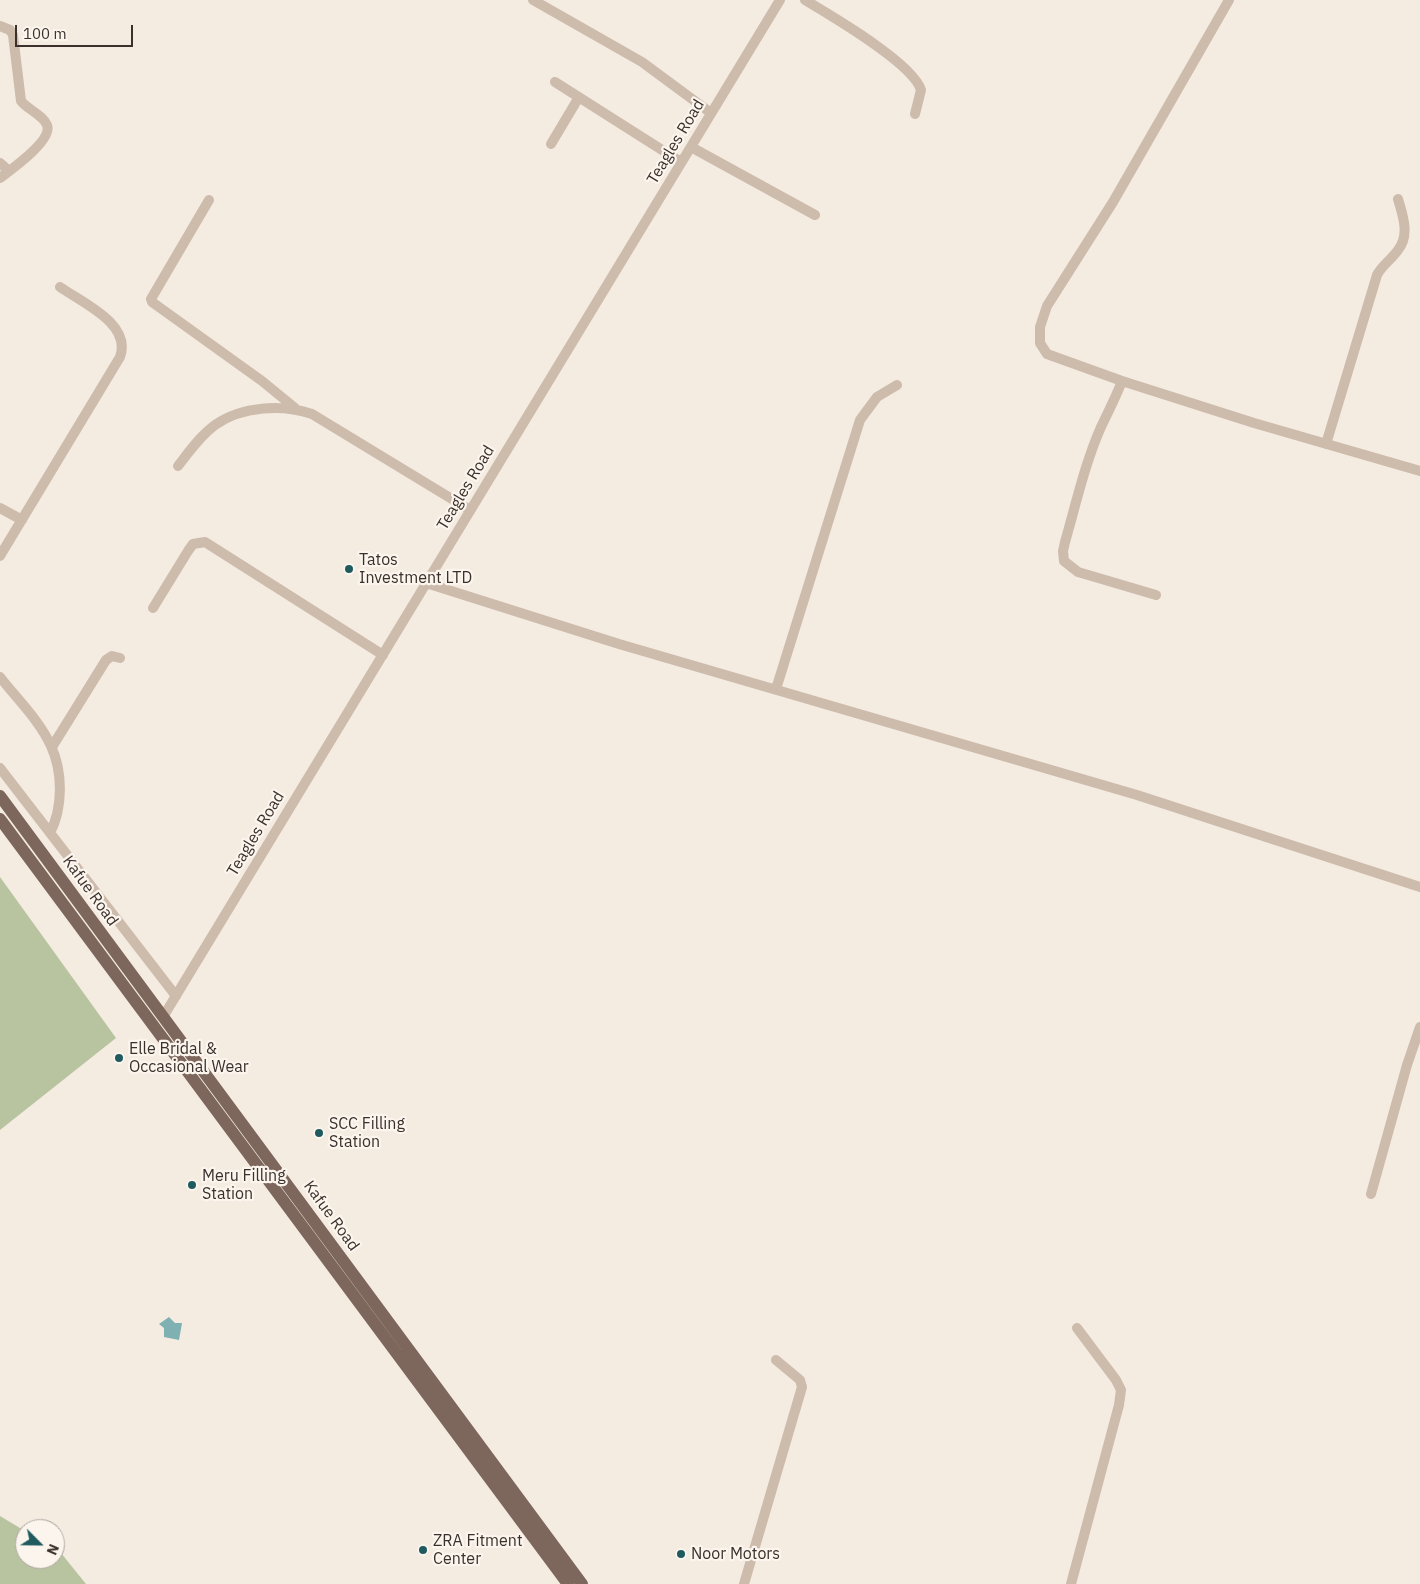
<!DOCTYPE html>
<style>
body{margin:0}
#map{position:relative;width:1420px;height:1584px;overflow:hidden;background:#f4ebe1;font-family:"IBM Plex Sans",sans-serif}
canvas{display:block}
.north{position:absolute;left:15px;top:1519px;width:50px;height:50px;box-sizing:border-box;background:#fbf5ee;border:1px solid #aea6a0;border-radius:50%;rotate:113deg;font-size:14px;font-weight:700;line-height:20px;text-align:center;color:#3b302b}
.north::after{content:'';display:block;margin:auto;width:18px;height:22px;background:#1f5a5e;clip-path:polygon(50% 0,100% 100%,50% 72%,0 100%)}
.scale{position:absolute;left:15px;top:25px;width:118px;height:22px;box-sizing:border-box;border:2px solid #3b302b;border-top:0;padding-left:6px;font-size:15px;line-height:18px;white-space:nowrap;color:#3b302b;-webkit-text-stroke:4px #fbf5ee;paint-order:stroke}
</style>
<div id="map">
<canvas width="1420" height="1584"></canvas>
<div class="north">N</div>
<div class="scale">100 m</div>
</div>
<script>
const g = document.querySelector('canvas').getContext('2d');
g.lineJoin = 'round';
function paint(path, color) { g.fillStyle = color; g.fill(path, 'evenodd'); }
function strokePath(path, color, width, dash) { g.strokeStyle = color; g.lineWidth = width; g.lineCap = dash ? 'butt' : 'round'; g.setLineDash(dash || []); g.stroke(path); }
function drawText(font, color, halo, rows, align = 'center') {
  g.font = font + ' "IBM Plex Sans",sans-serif'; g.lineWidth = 4.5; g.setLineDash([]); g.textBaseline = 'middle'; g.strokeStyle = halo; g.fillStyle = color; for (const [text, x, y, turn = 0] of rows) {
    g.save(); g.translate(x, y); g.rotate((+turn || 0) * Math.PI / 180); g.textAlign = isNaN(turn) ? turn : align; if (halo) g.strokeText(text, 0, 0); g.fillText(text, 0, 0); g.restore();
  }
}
const green = new Path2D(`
 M0,877L116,1038L0,1130Z
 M0,1516L25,1531V1559H55V1550L61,1553L86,1584H0Z`);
const water = new Path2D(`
 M169,1317L175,1323H182L179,1340L164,1337V1328L159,1324Z`);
const minor = new Path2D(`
 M533,0L642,62L711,113
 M805,0C830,15 913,63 921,90L915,114
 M1229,0L1113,202L1047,306L1040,327V343L1047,354L1122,381L1254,423L1420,471
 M0,26L10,30L13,35L21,101C27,109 43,115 47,125C53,140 12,169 0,178
 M555,82L681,162
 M551,144L579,97
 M691,147L815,215
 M0,163L9,171
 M209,200L151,299L152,302L262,381L295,408
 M1122,381C1116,397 1108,412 1101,427C1085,463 1076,504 1065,542L1063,551L1064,561L1078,572L1156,595
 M1326,444L1377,275C1382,265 1392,259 1398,250C1410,235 1403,216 1398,199
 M178,466C189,452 200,436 215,425C242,406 282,404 312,414L470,510
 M0,508L22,520
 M0,556L120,357C132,324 83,303 60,287
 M426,583L619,644L1137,795L1420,887
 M153,608L188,551L193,544L205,542L383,655
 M0,677C17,699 40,721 51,746C63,772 63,808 50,833
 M776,689L860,420L877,397L897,385
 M52,747L106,660L112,656L120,658
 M0,768L176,996
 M163,1017L780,0
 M1371,1194L1407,1065L1420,1027
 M744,1584L802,1387L800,1380L776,1360
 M1071,1584L1119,1405L1121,1390L1116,1380L1077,1328`);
const major = new Path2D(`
 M0,796L582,1584
 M0,819L568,1584`);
const markers = [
 [349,569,5,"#1f5a5e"],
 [119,1058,5,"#1f5a5e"],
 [319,1133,5,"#1f5a5e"],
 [192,1185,5,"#1f5a5e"],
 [423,1550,5,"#1f5a5e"],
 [681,1554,5,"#1f5a5e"]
];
const streetNames = [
 ["Teagles Road",676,142,-59],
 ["Teagles Road",466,488,-59],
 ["Teagles Road",256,834,-59],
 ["Kafue Road",90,891,54],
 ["Kafue Road",331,1216,54]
];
const poiNames = [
 ["Tatos",359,560],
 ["Investment LTD",359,578],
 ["Elle Bridal &",129,1049],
 ["Occasional Wear",129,1067],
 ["SCC Filling",329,1124],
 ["Station",329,1142],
 ["Meru Filling",202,1176],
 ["Station",202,1194],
 ["ZRA Fitment",433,1541],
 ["Center",433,1559],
 ["Noor Motors",691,1554]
];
paint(green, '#b8c4a0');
paint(water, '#7fb0b2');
strokePath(minor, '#cdbbac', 10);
strokePath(major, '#7d675c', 12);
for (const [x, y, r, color] of markers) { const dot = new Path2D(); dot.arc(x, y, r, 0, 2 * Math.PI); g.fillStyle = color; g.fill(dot); strokePath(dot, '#fbf5ee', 2); }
drawText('16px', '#3b302b', '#fbf5ee', streetNames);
drawText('16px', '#3b302b', '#fbf5ee', poiNames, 'left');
</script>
